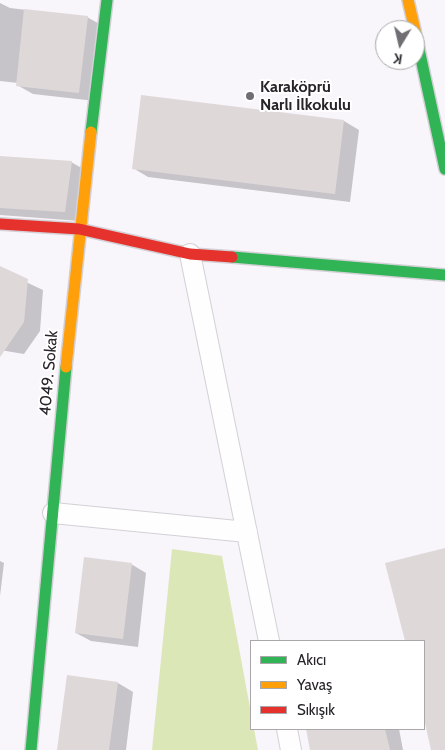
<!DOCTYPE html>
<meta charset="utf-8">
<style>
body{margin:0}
#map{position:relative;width:445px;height:750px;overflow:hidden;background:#f8f5fb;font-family:Cabin,sans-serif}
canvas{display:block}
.legend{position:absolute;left:250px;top:640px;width:175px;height:90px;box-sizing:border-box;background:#fff;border:1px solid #a9a7aa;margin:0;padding:6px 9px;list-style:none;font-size:15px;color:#27242a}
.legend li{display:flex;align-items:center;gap:10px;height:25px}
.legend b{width:25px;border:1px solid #a9a7aa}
.north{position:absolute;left:375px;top:20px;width:50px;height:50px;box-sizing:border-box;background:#fff;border:1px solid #a9a7aa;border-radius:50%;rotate:189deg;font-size:14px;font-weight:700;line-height:20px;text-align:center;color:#27242a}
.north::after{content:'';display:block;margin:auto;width:18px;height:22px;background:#706d73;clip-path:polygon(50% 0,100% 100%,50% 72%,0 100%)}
</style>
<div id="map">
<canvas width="445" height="750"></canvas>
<ul class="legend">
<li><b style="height:6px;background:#30b455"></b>Akıcı</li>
<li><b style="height:6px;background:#ff9f0a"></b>Yavaş</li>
<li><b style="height:6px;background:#e5322d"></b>Sıkışık</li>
</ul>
<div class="north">K</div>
</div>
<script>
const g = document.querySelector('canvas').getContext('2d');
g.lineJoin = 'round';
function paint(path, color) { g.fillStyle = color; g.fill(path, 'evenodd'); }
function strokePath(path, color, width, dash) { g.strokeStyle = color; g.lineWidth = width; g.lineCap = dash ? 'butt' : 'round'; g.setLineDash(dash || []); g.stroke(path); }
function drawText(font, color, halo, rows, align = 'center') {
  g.font = font + ' Cabin,sans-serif'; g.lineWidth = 4; g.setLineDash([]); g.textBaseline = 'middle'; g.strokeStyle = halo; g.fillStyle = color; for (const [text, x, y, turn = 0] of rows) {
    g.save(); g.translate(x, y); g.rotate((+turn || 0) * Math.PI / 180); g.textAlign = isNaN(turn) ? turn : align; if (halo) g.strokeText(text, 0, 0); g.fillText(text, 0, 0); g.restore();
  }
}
const green = new Path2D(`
 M172,549L222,556L251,713V729H254L258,750H152Z`);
const shadow = new Path2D(`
 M0,3L10,8L87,17L103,26L95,101L33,94L17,85L18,83L0,81Z
 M344,121L359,130L350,202L148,177L133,168Z
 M0,157L71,162L87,171L80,221L0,215Z
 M0,270L43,290L40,331L24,354L0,350Z
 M445,549V750H432L424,713V641H407L396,594Z
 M0,561L4,563L0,596Z
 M131,564L146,573L138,647L91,641L76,633Z
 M118,683L133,692L126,750H58Z
 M307,729H399L403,750H311Z`);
const building = new Path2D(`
 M24,9L88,16L79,93L16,86Z
 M141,95L344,120L335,194L132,169Z
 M0,156L72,161L65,212L0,208Z
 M0,266L28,279L24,322L0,357Z
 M445,548V750H431L424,719V641H405L385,563Z
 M84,557L132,563L123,639L75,633Z
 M67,675L118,682L109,750H57Z
 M306,729H385L390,750H310Z`);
const street = new Path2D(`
 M190,254L269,641
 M53,513L247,532
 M287,729L291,750`);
const fast = new Path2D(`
 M415,31L445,169
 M91,132L107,0
 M232,257L445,275
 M31,750L66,367`);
const slow = new Path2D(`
 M408,0L415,30
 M66,367L91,132`);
const jam = new Path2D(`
 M0,224L79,229L190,254L232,257`);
const markers = [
 [250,96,5,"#706d73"]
];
const poiNames = [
 ["Karaköprü",260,87],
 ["Narlı İlkokulu",260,105]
];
const streetNames = [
 ["4049. Sokak",49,373,-85]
];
paint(green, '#dce7b8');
paint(shadow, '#0003');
paint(building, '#ded8d9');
strokePath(street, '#d3d1d6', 22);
strokePath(fast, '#d3d1d6', 14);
strokePath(slow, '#d3d1d6', 14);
strokePath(jam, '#d3d1d6', 14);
strokePath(street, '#fefefe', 20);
strokePath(fast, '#30b455', 11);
strokePath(slow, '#ff9f0a', 11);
strokePath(jam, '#e5322d', 11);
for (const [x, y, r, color] of markers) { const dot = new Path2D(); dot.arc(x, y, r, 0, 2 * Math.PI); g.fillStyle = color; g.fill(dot); strokePath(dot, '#fff', 2); }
drawText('bold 16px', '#27242a', '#fff', poiNames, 'left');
drawText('16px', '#27242a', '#fff', streetNames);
</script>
